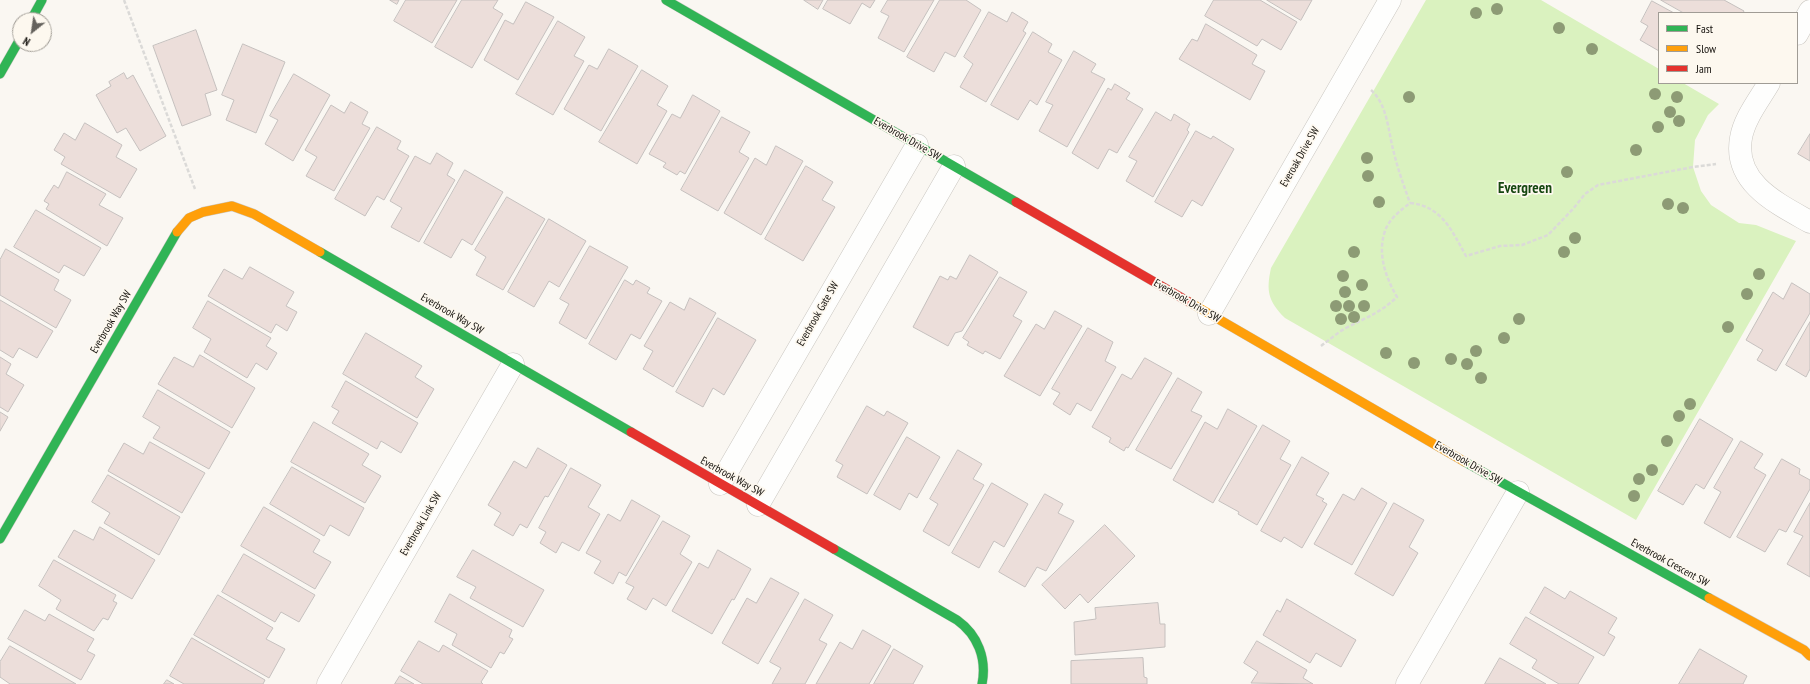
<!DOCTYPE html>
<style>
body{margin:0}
#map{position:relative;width:1810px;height:684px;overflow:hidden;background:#faf7f2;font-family:"PT Sans Narrow",sans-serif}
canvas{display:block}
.legend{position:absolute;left:1658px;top:12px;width:140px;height:72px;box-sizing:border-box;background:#fdf8ef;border:1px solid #a09c95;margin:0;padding:5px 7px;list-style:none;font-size:12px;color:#15120d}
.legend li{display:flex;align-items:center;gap:8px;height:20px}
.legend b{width:20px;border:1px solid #a09c95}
.north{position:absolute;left:12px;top:12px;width:40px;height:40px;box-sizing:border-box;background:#fdf8ef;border:1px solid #a09c95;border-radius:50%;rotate:210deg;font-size:11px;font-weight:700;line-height:16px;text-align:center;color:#15120d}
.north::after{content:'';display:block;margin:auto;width:14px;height:18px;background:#65625d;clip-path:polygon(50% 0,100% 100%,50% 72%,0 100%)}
</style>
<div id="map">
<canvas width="1810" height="684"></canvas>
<ul class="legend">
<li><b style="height:5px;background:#30b455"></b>Fast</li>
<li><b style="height:5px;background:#ff9f0a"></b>Slow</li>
<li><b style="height:5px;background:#e5322d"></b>Jam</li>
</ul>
<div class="north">N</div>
</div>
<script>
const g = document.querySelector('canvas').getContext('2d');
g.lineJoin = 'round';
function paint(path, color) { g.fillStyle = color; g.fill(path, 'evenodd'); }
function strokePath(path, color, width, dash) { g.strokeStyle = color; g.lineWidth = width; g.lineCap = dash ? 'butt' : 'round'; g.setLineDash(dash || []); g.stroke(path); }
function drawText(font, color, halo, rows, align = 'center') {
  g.font = font + ' "PT Sans Narrow",sans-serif'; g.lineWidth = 3.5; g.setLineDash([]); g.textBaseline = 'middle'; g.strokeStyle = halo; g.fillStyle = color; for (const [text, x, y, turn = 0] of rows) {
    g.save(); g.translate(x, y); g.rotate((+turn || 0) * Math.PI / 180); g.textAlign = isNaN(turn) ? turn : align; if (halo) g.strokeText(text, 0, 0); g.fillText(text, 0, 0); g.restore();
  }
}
const green = new Path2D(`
 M1426,0H1541L1659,69V83H1683L1719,104L1708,115L1695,140L1693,167L1701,191L1711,205L1739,223L1756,225L1796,241L1636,520L1285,318C1268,301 1266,291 1271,268Z`);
const building = new Path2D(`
 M390,0H399L397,4Z
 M406,0H457L432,43L394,21Z
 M462,0H498L493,8L503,14L472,68L435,47Z
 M804,0H823L818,9Z
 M828,0H875L870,8L862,3L850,24L823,9Z
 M888,0H934L904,52L878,38L889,16L881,12Z
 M940,0H966L981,10L955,57L945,52L934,72L907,57Z
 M1214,0H1260L1297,22L1281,50L1262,39L1257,46L1205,16Z
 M1267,0H1312L1301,20Z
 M1661,0H1724L1744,11L1743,13H1684Z
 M1652,1L1674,13H1659V51L1640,40L1648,26L1641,22Z
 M526,2L554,17L518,80L484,60L505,20L513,24Z
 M989,12L1007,22L1012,12L1028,22L1023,31L1026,33L986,102L960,87L973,64L964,57Z
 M558,21L585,37L574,56L584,61L553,115L516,94Z
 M1206,24L1257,55L1252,64L1265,71L1250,100L1179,59L1192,39L1197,41Z
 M196,30L217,90L205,94L211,115L182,126L153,46Z
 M1033,32L1052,44L1048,52L1062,60L1037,105L1030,100L1018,120L991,105Z
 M243,44L285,62L256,133L226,120L234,100L222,95Z
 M609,49L638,66L601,131L564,109L589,65L597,69Z
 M1074,51L1096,64L1091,72L1105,79L1067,147L1039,131L1053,105L1046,102Z
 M642,70L668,86L657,105L667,111L637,164L599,142Z
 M124,73L127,79L133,75L166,136L140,151L126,128L117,133L96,95L111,86L109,82Z
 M294,74L330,95L293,161L265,144L278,120L270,116Z
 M1115,84L1130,93L1126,99L1143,109L1117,153L1109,149L1098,169L1072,153L1108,88L1111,90Z
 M693,95L720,111L685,174L680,171L677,175L663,167L666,163L649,154L672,114L680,118Z
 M351,102L368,112L362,124L370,128L334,191L306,176L317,157L305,150L331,105L344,113Z
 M1156,112L1171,121L1174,114L1190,124L1187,130L1189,132L1153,197L1126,181L1137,161L1129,157Z
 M722,117L750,132L739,152L749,158L718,211L681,190Z
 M85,123L122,145L116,157L137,169L120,198L61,164L65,157L54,150L64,133L75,140Z
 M377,127L401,141L397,149L409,156L384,200L377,196L365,216L335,199Z
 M1196,131L1211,139L1213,136L1234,149L1202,206L1192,200L1182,217L1155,202Z
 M1810,134V161L1798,154Z
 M776,146L803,161L761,235L724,213L755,158L766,165Z
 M437,153L453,163L447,175L455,180L419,242L391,227L402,208L390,201L415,156L430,164Z
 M806,166L833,182L822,200L835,207L803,261L765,239Z
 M465,170L503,192L472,245L462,239L451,258L424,243Z
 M67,172L106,194L99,205L123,218L107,246L46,209L49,204L44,201L54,185L58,188Z
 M507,197L545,219L503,290L476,275L486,257L475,250Z
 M36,210L101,248L84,276L64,265L59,273L14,247Z
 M549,219L586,241L559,287L549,281L534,307L508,292Z
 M590,246L628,267L586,339L559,323L569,304L560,299Z
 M6,249L59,280L54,290L71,300L56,328L0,295V260Z
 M970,255L998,272L962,331L955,333L948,346L913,327L940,276L948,280L950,276L956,279Z
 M250,267L294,292L286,306L297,312L287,331L276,324L271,333L208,296L224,269L242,279Z
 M1000,277L1027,292L1013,316L1022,321L1000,359L985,351L983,354L967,345L969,342L963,338Z
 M625,280L633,285L636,280L650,288L647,293L662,301L640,339L631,334L616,360L589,344Z
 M1792,283L1810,294V313L1776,371L1757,360L1763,350L1746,340L1773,292L1783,299Z
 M690,298L716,313L673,387L643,369L653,351L644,346L670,302L684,310Z
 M0,300L53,331L37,358L19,348L13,358L0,350Z
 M208,301L271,338L266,346L277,353L267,370L256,363L247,378L204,352L211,339L193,328Z
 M1055,311L1082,326L1040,396L1004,376L1036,324L1044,329Z
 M718,318L756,340L724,395L713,388L703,407L676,392Z
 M1810,322V369L1806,377L1786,365Z
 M1088,328L1113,342L1105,361L1116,367L1091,411L1077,403L1070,415L1053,404L1060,393L1052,389Z
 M366,333L422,366L415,377L434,389L417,418L343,374Z
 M200,355L255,388L232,428L158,384L174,357L193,367Z
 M0,357L11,364L6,374L24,385L8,412L0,407Z
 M1145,358L1172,373L1128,448L1126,447L1124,451L1109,442L1111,438L1092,427L1122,374L1131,379Z
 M1178,378L1202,392L1191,411L1202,416L1171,469L1136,450Z
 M346,381L418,423L401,453L381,441L377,449L332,423L339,411L332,407Z
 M158,390L230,432L209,469L153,438L160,427L143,417Z
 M867,406L884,416L887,411L908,423L867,494L837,477L843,465L836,461Z
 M1228,409L1257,426L1213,503L1173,480L1205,422L1217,429Z
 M0,412L8,417L0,431Z
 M1700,419L1733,439L1704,489L1696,484L1683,505L1658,491Z
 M314,422L369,454L362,465L381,476L365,503L291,462Z
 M1263,425L1290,441L1280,459L1291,465L1257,525L1238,514L1239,512L1219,501Z
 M907,437L940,457L917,498L909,493L900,510L874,495Z
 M1741,441L1763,454L1754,468L1766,475L1730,538L1704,523L1721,492L1714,488Z
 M150,442L205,473L182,513L108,471L124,443L143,454Z
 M538,448L567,465L548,497L545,496L527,528L520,524L513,536L494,525L501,513L488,505L514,461L526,468Z
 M958,450L982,464L973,479L984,485L949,546L923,531L938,504L930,499Z
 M1302,457L1329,473L1316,495L1324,499L1322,501L1327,504L1302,548L1284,537L1281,542L1261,531Z
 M1782,459L1800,469L1799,474L1810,480V489L1786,532L1779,529L1765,552L1737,537Z
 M292,467L364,508L349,536L330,525L324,536L270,504Z
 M571,468L601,485L588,507L600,514L579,551L562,542L556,553L540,543L546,532L539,528Z
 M108,475L180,517L159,555L104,523L110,513L92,502Z
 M992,483L1028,504L1004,547L994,541L979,568L952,553Z
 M1362,488L1387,503L1352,565L1314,544L1343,494L1354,500Z
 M1045,494L1063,504L1058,513L1074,521L1046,571L1037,567L1025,587L999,572Z
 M632,500L660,516L626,576L619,572L613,584L594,573L601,561L586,553L608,514L620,521Z
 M1394,503L1424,520L1409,547L1418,553L1393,596L1355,574Z
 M1810,503V577L1787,564L1803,536L1794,532Z
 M264,507L320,540L313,552L331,562L315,589L241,546Z
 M663,521L690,536L680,554L692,562L666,606L653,598L646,610L627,599L634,587L626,583Z
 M1105,525L1135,556L1088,603L1080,594L1065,609L1042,585Z
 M100,527L155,560L132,599L58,557L74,530L93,540Z
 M473,550L544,590L523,627L470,598L476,587L457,577Z
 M718,550L751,569L734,600L732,599L712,634L672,611L699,563L708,568Z
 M244,554L315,595L299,622L281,612L275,622L222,592Z
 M54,560L116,595L113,601L117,603L108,620L103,618L94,631L56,609L61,600L39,586Z
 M771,578L799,593L758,664L722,643L747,598L756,603Z
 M1545,587L1565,599L1570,591L1617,618L1608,633L1615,637L1604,656L1530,613Z
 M450,594L512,630L509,637L513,639L504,654L500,652L491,668L452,645L457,634L435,622Z
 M218,595L273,628L266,639L285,649L269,678L194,635Z
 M805,599L833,615L819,640L827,644L805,684H772L781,668L770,662Z
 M1287,599L1356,640L1341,667L1316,653L1310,663L1263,635L1277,610L1280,612Z
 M1158,603L1160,624H1165V647L1075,655L1074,622L1096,619L1095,608Z
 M25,610L45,621L49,614L94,639L87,651L95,655L81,680L8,639Z
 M1526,617L1594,657L1578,684H1559L1532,668L1537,660L1510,644Z
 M863,630L891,646L869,684H816L840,642L852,649Z
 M192,638L265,680L263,684H184L170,676Z
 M419,641L439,652L443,645L488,671L481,682L483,684H423L401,671Z
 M1257,641L1307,670L1303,678L1313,684L1251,683L1258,672L1244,663Z
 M10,646L76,684H10L0,677V662Z
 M894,649L923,666L913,684H874Z
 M1700,649L1747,676L1743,684H1679Z
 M1143,658L1144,677L1147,678V684H1071V661Z
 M1500,658L1546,684H1485Z
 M400,676L414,684H395Z
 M167,680L174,684H164Z`);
const path = new Path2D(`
 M124,0L195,189
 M1371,90C1388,105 1388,132 1394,153C1398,170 1404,186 1410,203
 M1321,346C1329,340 1337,333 1346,328C1367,317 1380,313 1397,297C1386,278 1377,254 1385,231C1389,219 1401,210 1410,203C1442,206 1452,231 1466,256L1500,246L1522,245L1548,235L1573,209L1585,194L1598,185L1693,167L1716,164`);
const street = new Path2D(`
 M1797,34L1810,11
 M1769,83C1759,100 1744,119 1741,138C1733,183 1778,204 1810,222
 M1209,314L1390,0
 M720,484L917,145
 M758,505L954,166
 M328,684L513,364
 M1407,684L1518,492`);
const fast = new Path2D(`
 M666,0L1016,202
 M31,20L42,0
 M0,74L20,39
 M320,252L631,432
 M1465,462L1709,598
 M0,539L177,232
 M834,549L957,620C978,635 987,659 982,684`);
const slow = new Path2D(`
 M177,232L189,218L203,212L232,206L254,214L320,252
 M1189,302L1465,462
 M1709,598L1804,650L1810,656`);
const jam = new Path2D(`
 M1016,202L1189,302
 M631,432L834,549`);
const trees = [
 [1497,9],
 [1476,13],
 [1559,28],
 [1592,49],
 [1655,94],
 [1409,97],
 [1677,97],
 [1670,112],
 [1679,121],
 [1658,127],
 [1636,150],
 [1367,158],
 [1567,172],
 [1368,176],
 [1379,202],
 [1668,204],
 [1683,208],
 [1575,238],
 [1354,252],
 [1564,252],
 [1759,274],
 [1343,276],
 [1362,285],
 [1345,292],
 [1747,294],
 [1336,306],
 [1349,306],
 [1364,306],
 [1354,317],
 [1341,319],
 [1519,319],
 [1728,327],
 [1504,338],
 [1476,351],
 [1386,353],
 [1451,359],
 [1414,363],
 [1467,364],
 [1481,378],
 [1690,404],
 [1679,416],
 [1667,441],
 [1652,470],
 [1639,479],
 [1634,496]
];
const streetNames = [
 ["Everbrook Drive SW",907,139,30],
 ["Everoak Drive SW",1300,157,-60],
 ["Everbrook Drive SW",1187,301,30],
 ["Everbrook Way SW",452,314,30],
 ["Everbrook Gate SW",818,314,-60],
 ["Everbrook Way SW",111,322,-60],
 ["Everbrook Drive SW",1468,463,30],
 ["Everbrook Way SW",732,477,29],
 ["Everbrook Link SW",421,524,-60],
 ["Everbrook Crescent SW",1670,563,29]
];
const districtNames = [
 ["Evergreen",1525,189]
];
paint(green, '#daf2bf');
paint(building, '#ecdeda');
strokePath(building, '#c5c0be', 1);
strokePath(street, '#c9c6c0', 23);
strokePath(fast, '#c9c6c0', 10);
strokePath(slow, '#c9c6c0', 10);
strokePath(jam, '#c9c6c0', 10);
strokePath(path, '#dbdad8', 2.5, [4, 2]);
strokePath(street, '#fefefd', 22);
strokePath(fast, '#30b455', 9);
strokePath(slow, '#ff9f0a', 9);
strokePath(jam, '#e5322d', 9);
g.fillStyle = '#8d9b75';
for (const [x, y] of trees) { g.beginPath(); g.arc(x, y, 6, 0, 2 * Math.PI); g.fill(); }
drawText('11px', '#15120d', '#fdf8ef', streetNames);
drawText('bold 15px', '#164710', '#fdf8ef', districtNames);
</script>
